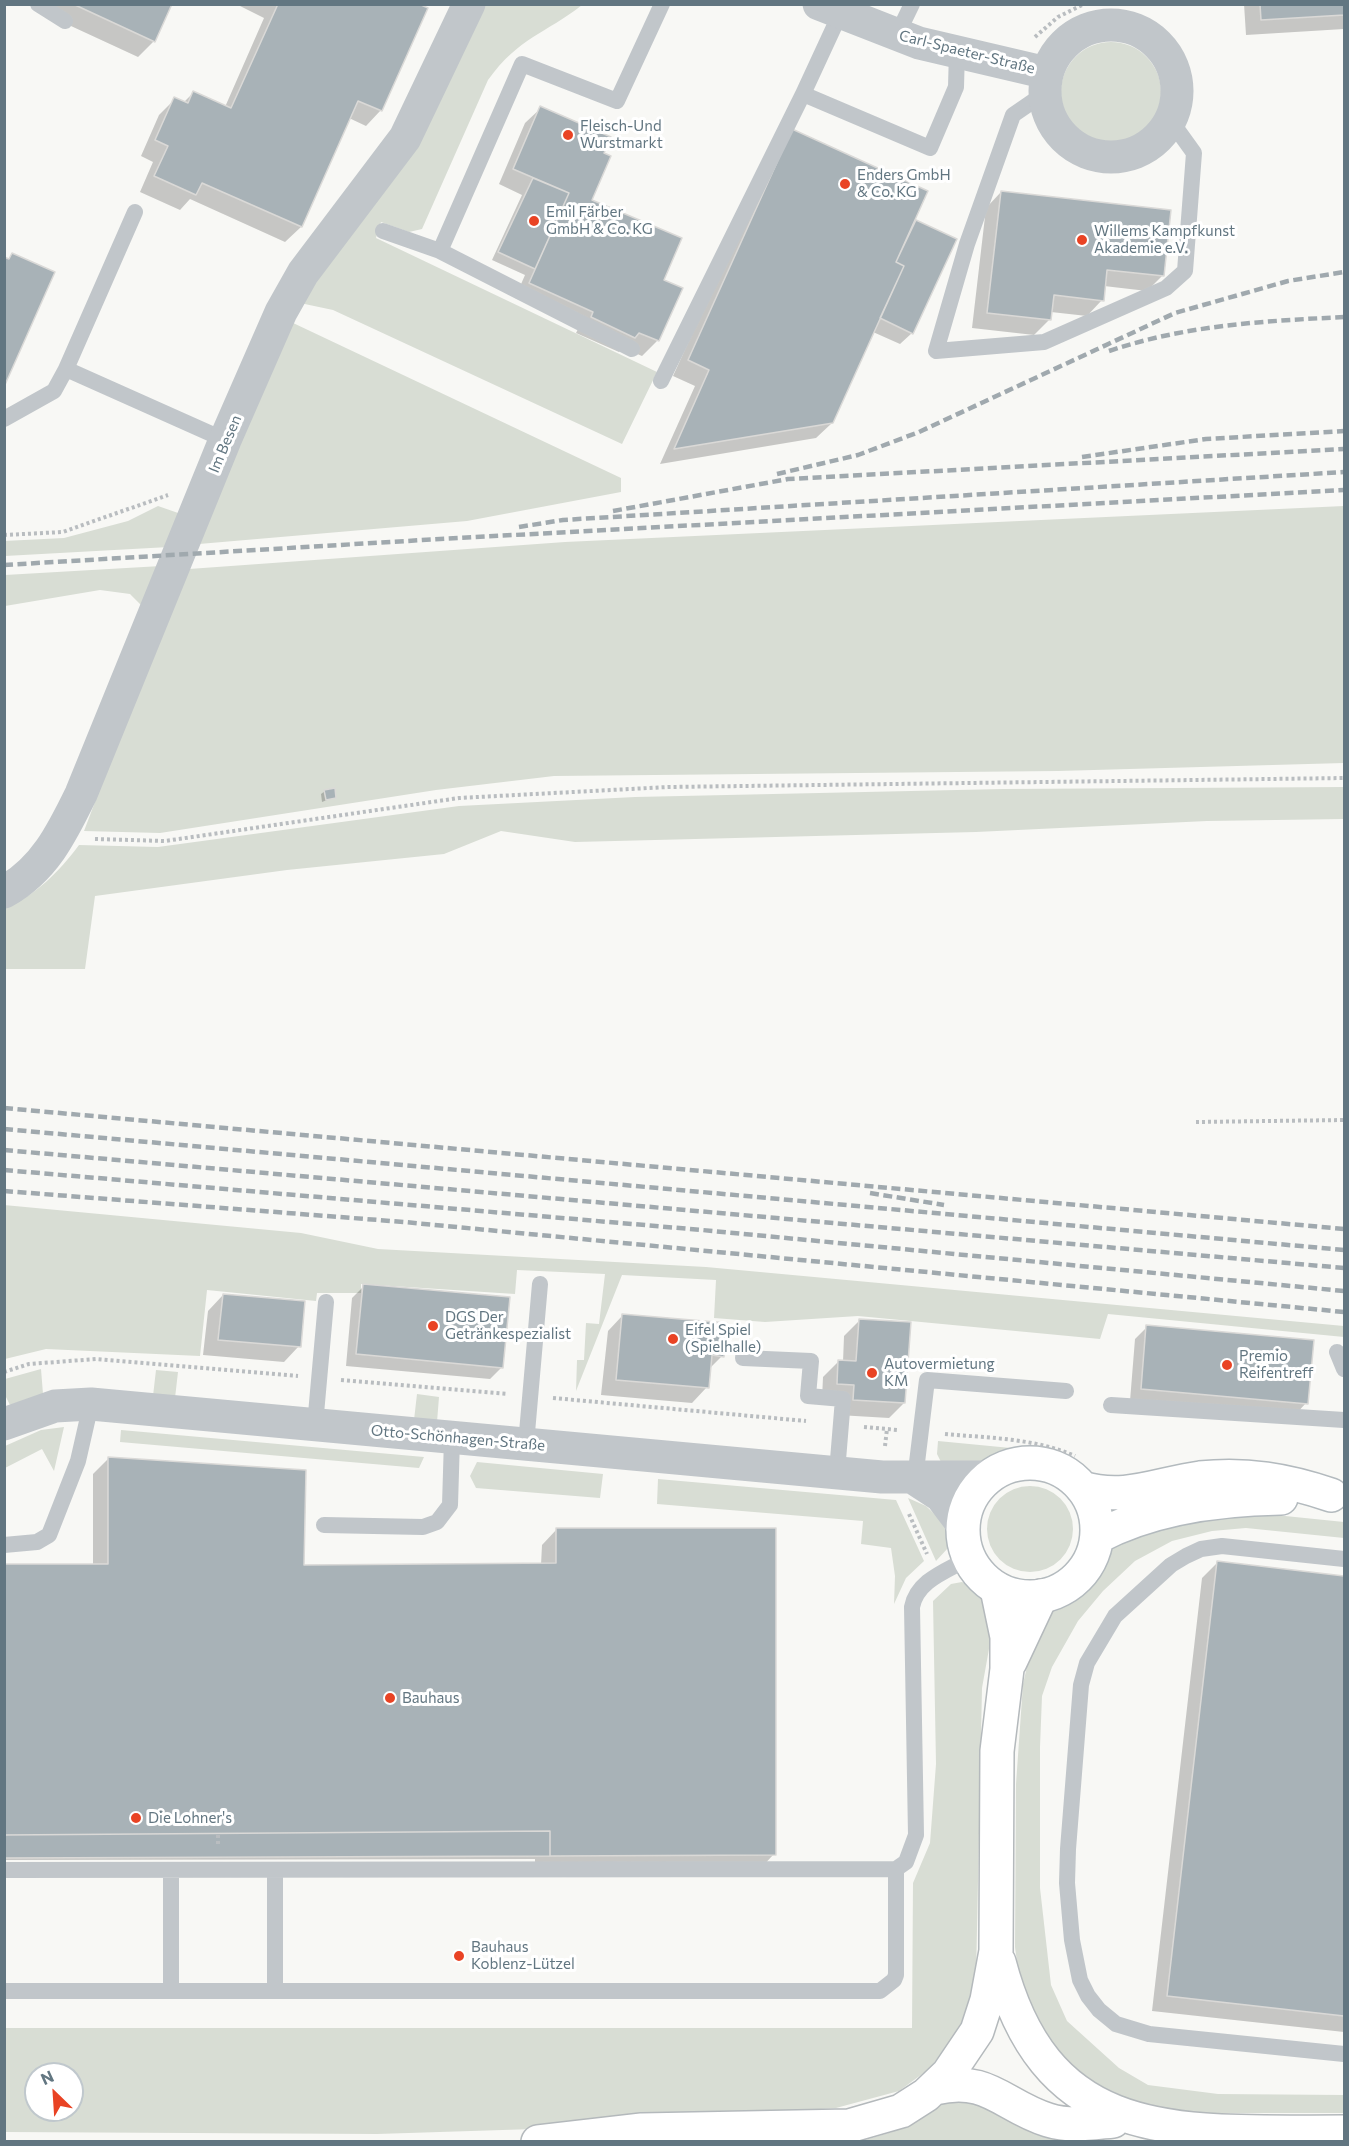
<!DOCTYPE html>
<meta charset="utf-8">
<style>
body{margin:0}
#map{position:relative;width:1349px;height:2146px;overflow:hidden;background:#f8f8f5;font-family:Commissioner,sans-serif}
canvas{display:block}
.frame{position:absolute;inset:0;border:6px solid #627681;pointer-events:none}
.north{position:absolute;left:24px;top:2062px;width:60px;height:60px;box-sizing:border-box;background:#fff;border:2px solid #c0c8cd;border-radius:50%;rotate:335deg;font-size:16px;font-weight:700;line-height:24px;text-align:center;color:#627681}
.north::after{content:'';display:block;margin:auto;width:21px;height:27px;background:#e94324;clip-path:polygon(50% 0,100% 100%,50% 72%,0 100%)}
</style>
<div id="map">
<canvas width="1349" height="2146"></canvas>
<div class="frame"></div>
<div class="north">N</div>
</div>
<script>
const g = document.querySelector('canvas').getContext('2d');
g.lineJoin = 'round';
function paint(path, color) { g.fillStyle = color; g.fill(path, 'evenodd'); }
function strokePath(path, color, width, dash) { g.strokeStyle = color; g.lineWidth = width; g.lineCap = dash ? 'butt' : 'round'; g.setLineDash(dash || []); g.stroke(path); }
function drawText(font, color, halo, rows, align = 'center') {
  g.font = font + ' Commissioner,sans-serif'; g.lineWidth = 6; g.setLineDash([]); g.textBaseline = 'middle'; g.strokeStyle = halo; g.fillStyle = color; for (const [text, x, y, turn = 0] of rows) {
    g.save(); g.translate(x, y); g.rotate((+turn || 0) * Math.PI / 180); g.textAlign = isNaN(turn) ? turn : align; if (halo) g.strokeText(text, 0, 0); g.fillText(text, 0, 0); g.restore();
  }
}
const green = new Path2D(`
 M484,5H582C545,34 519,37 488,80L422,229L409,232L381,222L376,238L657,372L622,444L333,310L300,303Z
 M1061 92a50 50 0 1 1 100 0a50 50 0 1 1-100 0Z
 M291,322L621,478V492L467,521L199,544Z
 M158,506L181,514L169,547L5,556L4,541L64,538L128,521Z
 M1344,506V763L1058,771L554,776L436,790L160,833L84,831L153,649L189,569L565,542Z
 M161,566L143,607L130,594L100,590L5,606V575Z
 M1344,787V819L1207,821L976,832L575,842L501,831L444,854L287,870L95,896L85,969H5L4,909C37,894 58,873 79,845L158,847L459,806L635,797L1003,789Z
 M4,1205L301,1233L378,1249L706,1267L1344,1326V1337L1108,1314L1100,1339L858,1316L765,1322L714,1318L716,1280L622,1275L576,1391L577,1360H584L586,1323L599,1324L605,1274L517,1270L515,1294L361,1284V1293H317L316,1301L207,1290L200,1356L46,1349L5,1359Z
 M41,1369L43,1394L10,1405L5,1395V1379Z
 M156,1370L178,1372L175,1398L153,1396Z
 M417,1394L439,1397L437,1422L414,1420Z
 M64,1427L54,1471L42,1449L5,1468V1446L41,1430Z
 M121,1430L424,1457L419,1468L120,1442Z
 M938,1441L1042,1451L1021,1452L985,1465L941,1462L937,1454Z
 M477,1462L603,1474L600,1498L476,1488L470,1476Z
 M658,1479L896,1500L924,1561L906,1578L894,1604L895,1576L891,1548L861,1544L863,1521L657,1504Z
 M987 1529a43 43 0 1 1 86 0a43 43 0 1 1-86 0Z
 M908,1498L926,1506L947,1526L948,1548L936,1561Z
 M1246,1512L1344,1522V1538L1246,1528L1212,1531L1172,1541L1135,1561L1103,1591L1078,1621L1052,1667L1042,1696L1040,1747V1888L1051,1985L1067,2021L1119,2068L1148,2085L1218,2094L1344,2095V2113H1166L1122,2106L1059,2064L1021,1993L1015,1947L1016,1784L1023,1684L1029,1658L1051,1612L1087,1586L1112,1548L1145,1527Z
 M962,1582L977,1588L988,1602L994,1621L982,1688L976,1977L965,2017L948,2045L929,2069L899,2091L836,2108L534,2129L377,2134L5,2132V2028H912L913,1883L930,1843L936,1764L933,1601L951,1584ZM36,2074H72V2110H36Z
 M974,2099L1066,2141L858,2142L892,2132L945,2102Z`);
const shadow = new Path2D(`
 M33,4H170L153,42L138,57L32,8Z
 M236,4H416L381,110L366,126L349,118L301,227L285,242L190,199L180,210L140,192L153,162L141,156L159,115L175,99L183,103L193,93L225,107L264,18Z
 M1244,4H1344V29L1246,35Z
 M541,108L602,154L590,200L662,281L681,289L657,341L642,356L623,348L619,352L576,333L579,327L515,298L525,275L492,260L522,195L499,184L525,123Z
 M777,147L910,227L916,222L912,333L900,344L873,332L832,423L816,438L660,464L695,386L673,376Z
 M1001,192L1162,276L1147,291L1104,286L1102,300L1087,316L1051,312L1050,319L1034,335L972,328L986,208Z
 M325,791L335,797L322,802L321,794Z
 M364,1286L502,1367L490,1379L346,1366L352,1298Z
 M223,1295L299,1346L284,1362L203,1355L208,1311Z
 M623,1315L722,1356L709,1369L707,1387L692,1403L601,1395L608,1331Z
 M860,1320L904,1403L889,1418L838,1415L840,1400L822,1399L823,1377L839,1361L843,1362L844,1336Z
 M1147,1327L1306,1403L1295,1415L1130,1401L1135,1339Z
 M109,1458L303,1567L541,1565L542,1545L557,1529L774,1854L759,1870L535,1871V1859L4,1860V1565H93V1474Z
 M1217,1563L1344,1578V2032L1152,2011L1202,1578Z`);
const building = new Path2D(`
 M73,4H172L155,42Z
 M278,4H419L428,8L382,111L358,101L302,227L202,183L196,195L154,176L168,146L155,140L174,97L188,103L193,91L231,108Z
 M1260,4H1344V15L1261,20Z
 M540,106L611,137L604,153L611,156L592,200L682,238L664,280L683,288L659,341L639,333L635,338L591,317L593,312L529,283L569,193L513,169Z
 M792,129L928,191L896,262L904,266L833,423L674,449L709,370L688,360Z
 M533,178L569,193L535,269L498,252Z
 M1001,191L1171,210L1164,276L1107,270L1104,301L1054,295L1051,320L987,313Z
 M916,220L957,239L913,334L880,318L904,266L896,262Z
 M12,253L55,272L4,387V257L9,259Z
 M335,788L336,798L326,800L324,790Z
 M363,1284L510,1297L503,1368L356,1354Z
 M223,1294L305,1301L301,1347L218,1340Z
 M622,1314L727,1323L724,1357L712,1355L709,1388L616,1380Z
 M859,1319L911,1322L905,1403L853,1400L854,1385L837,1384L838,1360L856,1361Z
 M1146,1325L1314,1340L1308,1404L1141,1389Z
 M108,1457L306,1470L304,1565L556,1563V1528H776V1855L550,1856V1831L4,1835V1564H108Z
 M1217,1561L1344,1576V2016L1167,1996Z
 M550,1831V1856L4,1858V1835Z`);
const path = new Path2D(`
 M1035,37L1058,17L1084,4
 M4,535L63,532L168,495
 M95,839L165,841L459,798L668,787L1344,778
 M1196,1122L1344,1120
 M4,1372L29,1364L96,1359L298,1376
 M341,1380L507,1394
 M553,1398L806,1421
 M864,1427L898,1430
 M945,1434C989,1438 1034,1438 1075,1456
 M885,1446L887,1429
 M909,1514L927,1554
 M218,1835V1846`);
const lane = new Path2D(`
 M38,4L65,21
 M897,35L912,4
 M1045,93L1013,115L967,244L936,351L1044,342L1166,288L1185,271L1194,153L1171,121
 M803,94L840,14
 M383,231L440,251L632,349
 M440,251L522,64L617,101L662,4
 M66,369L135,212
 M661,381L803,94L930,148L956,87L957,51
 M4,419L54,391L66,369L225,440
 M1337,1352L1344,1369
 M743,1358L811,1361L808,1396L843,1399L837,1472
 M1111,1405L1344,1420
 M315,1425L326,1302
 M526,1444L540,1284
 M915,1479L927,1380L1066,1391
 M324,1525L423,1527L437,1522L450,1505L452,1439
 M4,1545L37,1542L49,1535L78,1461L91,1404
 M1344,1559L1222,1546L1201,1549L1186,1556L1171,1565L1115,1616L1087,1663L1081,1685L1068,1849L1067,1883L1072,1940L1080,1980L1088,1996L1099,2010L1116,2024L1149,2034L1344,2054
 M4,1870L896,1869L906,1862L916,1835L912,1607C917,1580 947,1571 969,1558
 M4,1991H880L894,1980L896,1975V1869
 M171,1991V1870
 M275,1991V1870`);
const street = new Path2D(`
 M819,4L919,43L1047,73
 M1045 91a66 66 0 1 1 132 0a66 66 0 1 1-132 0Z
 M4,892C44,870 62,833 81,794L225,440L281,312L303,273L405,138L469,4
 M4,1424L55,1406L91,1404L882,1477H989
 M915,1479L941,1496L963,1525`);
const secondary = new Path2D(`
 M963 1530a67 67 0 1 1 134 0a67 67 0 1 1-134 0Z
 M1082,1488C1125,1501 1157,1484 1200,1478C1246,1473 1287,1480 1331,1495
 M1097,1537C1151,1508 1220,1499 1281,1498`);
const highway = new Path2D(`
 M1010,1662L1041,1596
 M999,1962C1047,2146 1177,2132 1344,2132
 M935,2088C988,2075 1003,2106 1048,2120C1070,2127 1092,2123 1113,2121
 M538,2142L642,2130L849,2126L901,2111L926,2095L948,2074L977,2031L987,2000L996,1951L997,1751L1007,1669V1637L997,1589`);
const rail = new Path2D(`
 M1109,351C1186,325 1264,321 1344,317
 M1082,457L1206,439L1344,431
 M777,474L858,455L919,432L1175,313L1288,281L1344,272
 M613,511L788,479L1344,449
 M519,527L563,520L1344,472
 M4,565L440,539L1344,490
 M4,1108L1344,1229
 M4,1129L1344,1250
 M4,1150L1344,1268
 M4,1170L702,1230L1344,1291
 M4,1191L404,1222L1344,1312
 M870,1193L944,1205`);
const markers = [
 [568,135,6,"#e94324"],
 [845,184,6,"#e94324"],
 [534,221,6,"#e94324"],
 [1082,240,6,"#e94324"],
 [433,1326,6,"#e94324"],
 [673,1339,6,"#e94324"],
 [1227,1365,6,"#e94324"],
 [872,1373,6,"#e94324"],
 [390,1698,6,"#e94324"],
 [136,1818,6,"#e94324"],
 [459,1956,6,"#e94324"]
];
const streetNames = [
 ["Carl-Spaeter-Straße",967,52,14],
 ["Im Besen",225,444,-67],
 ["Otto-Schönhagen-Straße",458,1438,5]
];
const poiNames = [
 ["Fleisch-Und",580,126],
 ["Wurstmarkt",580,143],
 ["Enders GmbH",857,175],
 ["& Co. KG",857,192],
 ["Emil Färber",546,212],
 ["GmbH & Co. KG",546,229],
 ["Willems Kampfkunst",1094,231],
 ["Akademie e.V.",1094,248],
 ["DGS Der",445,1317],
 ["Getränkespezialist",445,1334],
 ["Eifel Spiel",685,1330],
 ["(Spielhalle)",685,1347],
 ["Premio",1239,1356],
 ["Reifentreff",1239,1373],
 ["Autovermietung",884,1364],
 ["KM",884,1381],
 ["Bauhaus",402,1698],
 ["Die Lohner's",148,1818],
 ["Bauhaus",471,1947],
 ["Koblenz-Lützel",471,1964]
];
paint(green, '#d8ddd4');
paint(shadow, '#0003');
paint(building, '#a8b2b7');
strokePath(building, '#dad9d7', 1.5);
strokePath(secondary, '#b3babe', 36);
strokePath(highway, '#b4b9bc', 36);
strokePath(path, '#b9bdc0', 4, [3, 3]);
strokePath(lane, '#c1c6ca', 16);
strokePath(street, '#c1c6ca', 33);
strokePath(secondary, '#fff', 33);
strokePath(highway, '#fff', 33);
strokePath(rail, '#a0a9ae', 4.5, [9, 4.5]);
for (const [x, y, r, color] of markers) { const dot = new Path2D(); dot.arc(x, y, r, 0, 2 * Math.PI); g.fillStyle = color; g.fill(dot); strokePath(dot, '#fff', 2); }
drawText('15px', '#627681', '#fff', streetNames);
drawText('15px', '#627681', '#fff', poiNames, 'left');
</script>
